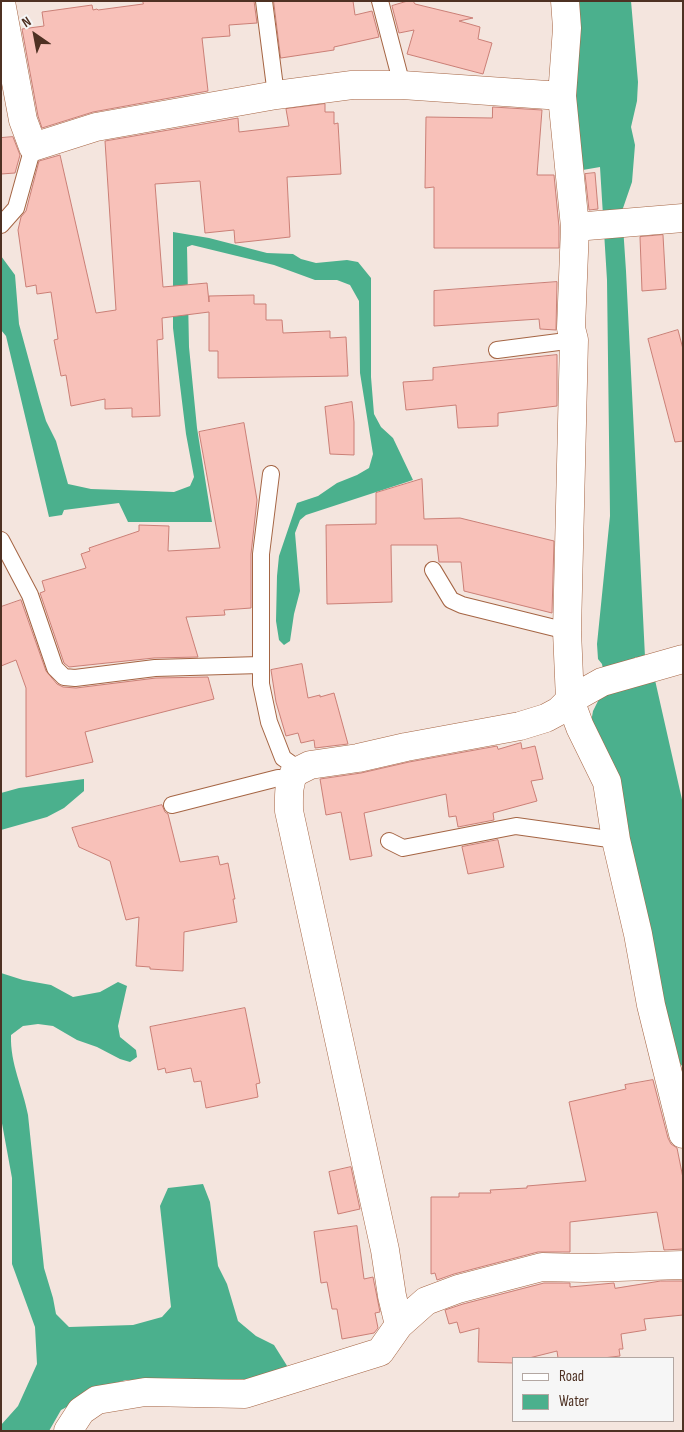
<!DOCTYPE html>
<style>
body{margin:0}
#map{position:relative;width:684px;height:1432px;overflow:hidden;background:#f4e5de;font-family:"Sofia Sans Condensed",sans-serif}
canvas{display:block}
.frame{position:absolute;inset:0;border:2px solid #4e3123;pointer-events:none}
.legend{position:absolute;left:512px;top:1357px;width:162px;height:65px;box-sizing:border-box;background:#f6f6f6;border:1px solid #b3a7a2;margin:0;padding:6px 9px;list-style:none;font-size:15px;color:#4e3123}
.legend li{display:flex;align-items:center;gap:10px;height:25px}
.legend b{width:25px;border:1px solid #b3a7a2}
.north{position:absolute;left:10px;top:10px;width:50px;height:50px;-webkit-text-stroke:4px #f6f6f6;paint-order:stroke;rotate:327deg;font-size:14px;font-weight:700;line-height:20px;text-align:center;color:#4e3123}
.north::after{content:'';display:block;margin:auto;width:18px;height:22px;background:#4e3123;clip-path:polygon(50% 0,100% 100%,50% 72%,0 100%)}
</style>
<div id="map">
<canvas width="684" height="1432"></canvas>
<div class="frame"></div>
<ul class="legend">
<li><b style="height:6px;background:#fff"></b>Road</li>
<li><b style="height:14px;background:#4bb08d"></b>Water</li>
</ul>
<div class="north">N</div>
</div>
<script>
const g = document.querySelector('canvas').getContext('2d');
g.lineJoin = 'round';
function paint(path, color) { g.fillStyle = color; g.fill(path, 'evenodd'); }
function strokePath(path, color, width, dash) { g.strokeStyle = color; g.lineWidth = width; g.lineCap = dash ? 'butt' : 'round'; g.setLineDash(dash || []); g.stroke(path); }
const water = new Path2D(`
 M573,1H631L638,82L637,101L631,127L635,145L632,182L622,211L626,271L645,657H635L643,684L655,680L683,804V1067L670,1053L589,734L593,711L600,697L608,694L602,664L598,659L597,644L610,516L607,280L600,167L577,171Z
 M173,232L209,238L267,253L293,254L301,259L316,263L347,260L358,262L371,278V377L374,414L381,427L393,438L413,480L306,515L300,520L295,533L300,591L294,614L290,641L284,645L279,640L276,621L277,576L279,556L297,503L318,496L337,483L357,475L369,468L373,454L360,373L359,301L350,285L337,280H315L274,265L192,245L187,247L189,347L197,428L212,522H128L119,503L64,510L62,515L49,517L6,336L1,330V256L15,275L19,324L40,401L46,421L56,441L68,484L91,489L174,492L190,486L194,477L186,434L173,328Z
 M84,779V791L64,808L47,817L1,830V793L19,788Z
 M1,973L23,980L51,985L73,997L100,992L118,982L127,986L118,1026L120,1037L136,1050L137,1057L130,1062L120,1059L97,1047L77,1040L53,1026L38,1024L23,1026L11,1035C10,1064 23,1088 28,1115L44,1268L53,1298L56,1314L69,1327L133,1325L162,1317L171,1307L160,1206L168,1188L203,1184L210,1202L218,1266L227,1284L238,1321L256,1336L274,1345L289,1369L248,1379L126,1380L109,1385L61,1410L49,1431H1V1425L18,1406L37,1364L35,1327L12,1264V1178L1,1118Z`);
const building = new Path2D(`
 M143,1H254L257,23L229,25L230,36L202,38L208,91L93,112L42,128L38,116L22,29L44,26L42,12L92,5L93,10L97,9L98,10L143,4Z
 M274,1H353L355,15L372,11L379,37L334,47V50L281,58Z
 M408,1H413L415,4L473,18L459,21L480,27L478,39L492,43L483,74L407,54L414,30L399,33L392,6Z
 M325,104V112H334V124L338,123L341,174L287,177L290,237L235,243L234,230L205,233L200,181L155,184L163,287L207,283L209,302V296L254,295V304H266V320H282L283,333L330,331V338L346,337L348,376L218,378V351H209V312L162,318L163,339L157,340L160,416L132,417V408L105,409V399L71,406L66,375L61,376L54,340L58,339L51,292L37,294L36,285L26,287L18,230L21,217L26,211L39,161L60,155L96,313L116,310L105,141L238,118L239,132L289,126L286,109Z
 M493,107L542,110L537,175H554L559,227V248H434V187L425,188L426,117L492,118Z
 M13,137L20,155L15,173L1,174V138Z
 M595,173L598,209L589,210L585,174Z
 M663,235L666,289L642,291L640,237Z
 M557,282L556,330L540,329L539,319L434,326V291Z
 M678,330L683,349V441L675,442L648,339Z
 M557,355V406L498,413V426L458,428L456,405L406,410L403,382L433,380V368Z
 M352,402L354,422V455L330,454L325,407Z
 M244,423L257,500L251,554V608L224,610L225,615L186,617L198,657L154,658L69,667L64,663L40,593L45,591L42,581L86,568L81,554L90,551L89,548L139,531V525L169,526L168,551L220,548L199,432Z
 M422,479L424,519L460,518L554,541L552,613L464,591L461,562H439L437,545H391L392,602L327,604L326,525L376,524V493Z
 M21,600L46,671L57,684L63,687L76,688L156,678L208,677L214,699L85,732L93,762L26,777V688L16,660L1,666V607Z
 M302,664L308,698L320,695V697L334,693L348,744L315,748L314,740L301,743L298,733L286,736L276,702L271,670Z
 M521,743L522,749L535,746L543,779L531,781L537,801L493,813L494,820L458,827L456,816L449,817L446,794L364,813L372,856L350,860L341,812L326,815L320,779L361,773L409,762L497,746L498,749Z
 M162,805L165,812L168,814L180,862L218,856L220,865L228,863L235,899H233L237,922L184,932L183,971L150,969V967L136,966L139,917L126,920L110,861L79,847L72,828Z
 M498,840L504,867L468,874L462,847Z
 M245,1008L260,1083L256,1084L258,1097L206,1108L201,1081L194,1082L191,1068L166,1073L165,1068L158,1070L150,1027Z
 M653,1080L668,1138L671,1144L677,1148L683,1178V1249L664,1250L657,1212L570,1222V1252H538L454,1274L437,1280L435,1273L431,1274V1197H459V1193H491L490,1190L527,1188V1186L586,1181L569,1102L626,1089L625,1085Z
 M351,1167L360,1209L338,1214L329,1172Z
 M357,1226L364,1279L373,1277L380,1312L375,1313L378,1328L374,1333L342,1339L337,1309H332L327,1282L321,1283L314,1232Z
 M661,1281H683V1315L644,1319L646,1330L621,1334L623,1349H619L620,1356L603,1358H558L557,1351L529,1358H513V1363L478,1362L479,1328L460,1333L457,1322L449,1324L445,1310L463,1304L544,1283H570V1287L614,1283L615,1288Z`);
const service = new Path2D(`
 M264,1L276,95
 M380,1L402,85
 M1,225L16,208L33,147
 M497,350L574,340
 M271,474L261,554V684L269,722L283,758L300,770
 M1,540L30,595L55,668L64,677L75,678L155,668L260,665
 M433,570L451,600L462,605L567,631
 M172,805L278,778L291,780
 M389,841L403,848L516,826L616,840`);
const minor = new Path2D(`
 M565,1L567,28L562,96L575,227L571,328L574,340L567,631L570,700L580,727L607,782L616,840L638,934L651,1005L683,1134
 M1,2L23,120L33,147L96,127L276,95L352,85H402L562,96
 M575,227L683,218
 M399,1325L392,1296L385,1250L289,811C289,796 288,786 294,773L310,765L358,758L406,747L520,726L546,718L559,711L570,700L602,682L683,659
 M68,1431L81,1411L97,1400L145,1392L245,1394L380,1352L399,1325L426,1301L458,1289L542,1267L584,1268L683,1265`);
paint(water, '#4bb08d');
paint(building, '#f8c1b9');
strokePath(building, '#ca7f76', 1);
strokePath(service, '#a56544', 18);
strokePath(minor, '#a56544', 29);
strokePath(service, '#fff', 16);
strokePath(minor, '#fff', 28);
</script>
